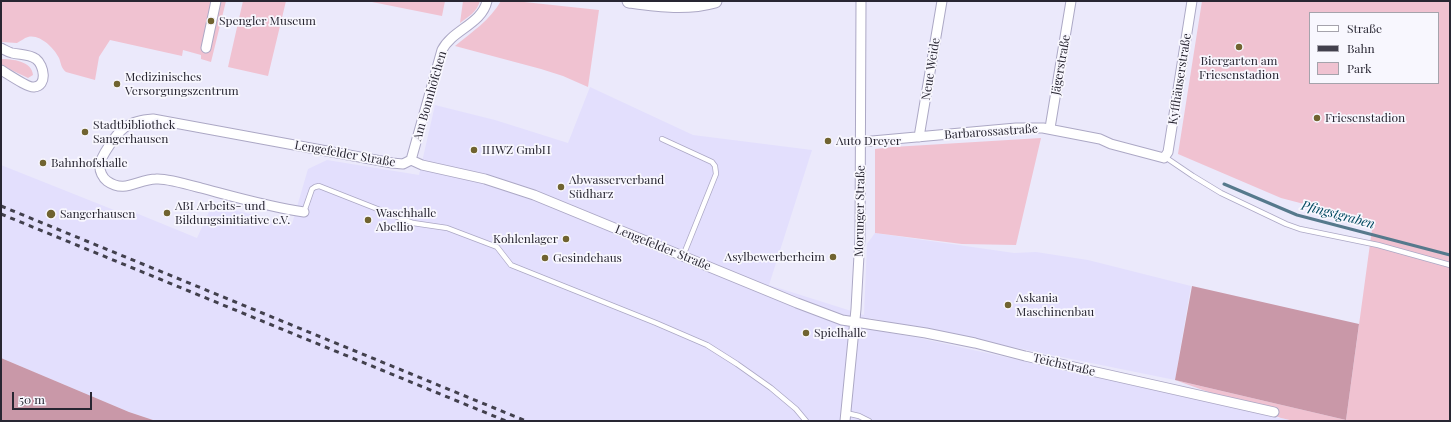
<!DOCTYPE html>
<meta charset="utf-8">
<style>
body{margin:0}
#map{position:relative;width:1451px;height:422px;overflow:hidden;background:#ebe9fb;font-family:"Playfair Display",serif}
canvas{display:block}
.frame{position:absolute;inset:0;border:2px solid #282632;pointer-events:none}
.legend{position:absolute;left:1309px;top:12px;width:130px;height:72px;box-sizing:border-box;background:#f8f7fe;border:1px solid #a5a3ac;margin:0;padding:5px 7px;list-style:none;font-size:12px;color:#282632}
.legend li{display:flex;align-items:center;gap:8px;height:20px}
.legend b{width:20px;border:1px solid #a5a3ac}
.scale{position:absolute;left:12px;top:392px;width:80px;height:18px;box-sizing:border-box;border:2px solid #282632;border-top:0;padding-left:5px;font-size:12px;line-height:14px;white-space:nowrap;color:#282632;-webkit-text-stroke:3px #f8f7fe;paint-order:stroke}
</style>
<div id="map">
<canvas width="1451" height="422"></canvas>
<div class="frame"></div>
<ul class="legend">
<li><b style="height:5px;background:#fff"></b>Straße</li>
<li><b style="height:5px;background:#42404d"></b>Bahn</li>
<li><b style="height:11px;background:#f0c2d1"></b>Park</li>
</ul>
<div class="scale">50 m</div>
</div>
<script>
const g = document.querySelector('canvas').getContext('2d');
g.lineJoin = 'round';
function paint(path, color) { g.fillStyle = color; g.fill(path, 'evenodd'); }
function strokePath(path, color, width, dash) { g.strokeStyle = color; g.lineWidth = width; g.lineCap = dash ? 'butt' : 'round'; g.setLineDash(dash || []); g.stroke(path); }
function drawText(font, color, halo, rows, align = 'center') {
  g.font = font + ' "Playfair Display",serif'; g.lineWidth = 3.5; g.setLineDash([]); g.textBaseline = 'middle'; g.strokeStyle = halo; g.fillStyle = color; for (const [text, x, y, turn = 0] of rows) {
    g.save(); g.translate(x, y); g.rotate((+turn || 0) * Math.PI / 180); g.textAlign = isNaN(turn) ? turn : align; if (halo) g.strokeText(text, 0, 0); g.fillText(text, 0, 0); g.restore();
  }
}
const built = new Path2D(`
 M590,87L693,135L812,150L769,285L864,315L867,244L875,233L1014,253L1036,252L1088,260L1191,286L1175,380L869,318L868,325L863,328L919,338L1294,421H156L129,412L1,358V165L129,216L131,211L197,238L212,205L292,224L308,169L327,160L419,175L435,105L495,120L568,143Z`);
const green = new Path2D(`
 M1,1H226L211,62L201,59V55L183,50L182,56L110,40L99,57L95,80L66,72C61,68 61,63 59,58C54,48 40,34 28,37C24,38 21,41 17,43L1,42Z
 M243,1H286L268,76L228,67Z
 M367,1H445L442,16Z
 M463,1H480C477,12 468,17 460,23Z
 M501,1H515L599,10L588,87L563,76L541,69L455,46C472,32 490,20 501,1Z
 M1202,1H1450V421H1294L1281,418L1175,380L1346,420L1373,222L1281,198L1178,154ZM1310,13H1438V83H1310Z
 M1,59C12,59 32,61 33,75L28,78L1,65Z
 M1041,138L1016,245L962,244L875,233V149L893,147Z`);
const forest = new Path2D(`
 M1192,286L1359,324L1346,420L1175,380Z
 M1,358L129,412L156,421H1Z`);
const stream = new Path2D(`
 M1224,184L1297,215L1450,255`);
const lane = new Path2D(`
 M662,139L712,162L715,166L716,174L683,256
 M1165,157L1193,176L1221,193L1286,224L1300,229L1378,245L1450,265
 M304,212L312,189L315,187L319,186L413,223L447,228L497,247L511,265L656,323L707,345L737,364L771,388L796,409L806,421
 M846,413L859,416L869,421`);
const street = new Path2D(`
 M1,48C5,50 8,52 12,53C21,55 29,54 36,59C44,65 48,86 34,87C28,88 8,74 1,70
 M206,48L216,1
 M1050,128L1071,1
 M919,137L942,1
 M861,142L1016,128H1043L1100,139L1111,144L1164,158L1168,152L1192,1
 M411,160L422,165L485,179L534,195L797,303L842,320L926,333L975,343L1025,356L1274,412
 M411,160L442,50C452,30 482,24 487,1
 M304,212C269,207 235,197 201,188C190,185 166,178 156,179C138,179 125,194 107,181C103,178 99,171 100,165C100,157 117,133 124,128C133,121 143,120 153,119L392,163L403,164L411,160
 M845,421L856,309L860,237L861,1`);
const secondary = new Path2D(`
 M629,1C659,5 686,9 715,1`);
const rail = new Path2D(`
 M1,206L526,421
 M1,214L506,421`);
const markers = [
 [211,21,4,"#706330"],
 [1239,47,4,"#706330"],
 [117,84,4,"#706330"],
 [1317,118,4,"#706330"],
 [85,132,4,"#706330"],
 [828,141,4,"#706330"],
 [474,150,4,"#706330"],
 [43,163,4,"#706330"],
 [561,187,4,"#706330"],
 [167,213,4,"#706330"],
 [51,214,5,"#706330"],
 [368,220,4,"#706330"],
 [566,239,4,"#706330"],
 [833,257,4,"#706330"],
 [545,258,4,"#706330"],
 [1008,305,4,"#706330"],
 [806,333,4,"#706330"]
];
const poiNames = [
 ["Spengler Museum",219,21],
 ["Biergarten am",1239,61,"center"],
 ["Friesenstadion",1239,75,"center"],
 ["Medizinisches",125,77],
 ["Versorgungszentrum",125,91],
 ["Friesenstadion",1325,118],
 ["Stadtbibliothek",93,125],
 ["Sangerhausen",93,139],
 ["Auto Dreyer",836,141],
 ["IHWZ GmbH",482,150],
 ["Bahnhofshalle",51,163],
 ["Abwasserverband",569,180],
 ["Südharz",569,194],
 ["ABI Arbeits- und",175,206],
 ["Bildungsinitiative e.V.",175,220],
 ["Waschhalle",376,213],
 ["Abellio",376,227],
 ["Sangerhausen",60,214],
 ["Kohlenlager",558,239,"right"],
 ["Asylbewerberheim",825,257,"right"],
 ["Gesindehaus",553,258],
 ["Askania",1016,298],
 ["Maschinenbau",1016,312],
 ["Spielhalle",814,333]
];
const streetNames = [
 ["Jägerstraße",1061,65,-80],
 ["Neue Weide",931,69,-81],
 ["Kyffhäuserstraße",1180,79,-81],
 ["Am Bonnhöfchen",430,96,-74],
 ["Barbarossastraße",991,132,-4],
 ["Lengefelder Straße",345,154,10],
 ["Morunger Straße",860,211,-89],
 ["Lengefelder Straße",663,248,22],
 ["Teichstraße",1064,365,13]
];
const waterNames = [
 ["Pfingstgraben",1338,215,15]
];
paint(built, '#e3dffd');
paint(green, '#f0c2d1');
paint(forest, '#c998a8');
strokePath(stream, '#56798c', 3);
strokePath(lane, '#aca8c5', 6);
strokePath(street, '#aca8c5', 11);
strokePath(secondary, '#aca8c5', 15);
strokePath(lane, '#fff', 4.5);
strokePath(street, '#fff', 9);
strokePath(secondary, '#fff', 13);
strokePath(rail, '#42404d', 3, [5, 5]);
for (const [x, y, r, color] of markers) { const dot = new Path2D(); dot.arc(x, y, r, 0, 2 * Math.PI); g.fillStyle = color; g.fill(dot); strokePath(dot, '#f8f7fe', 1.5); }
drawText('12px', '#282632', '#f8f7fe', poiNames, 'left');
drawText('12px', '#282632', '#f8f7fe', streetNames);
drawText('italic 13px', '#004960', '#f8f7fe', waterNames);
</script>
